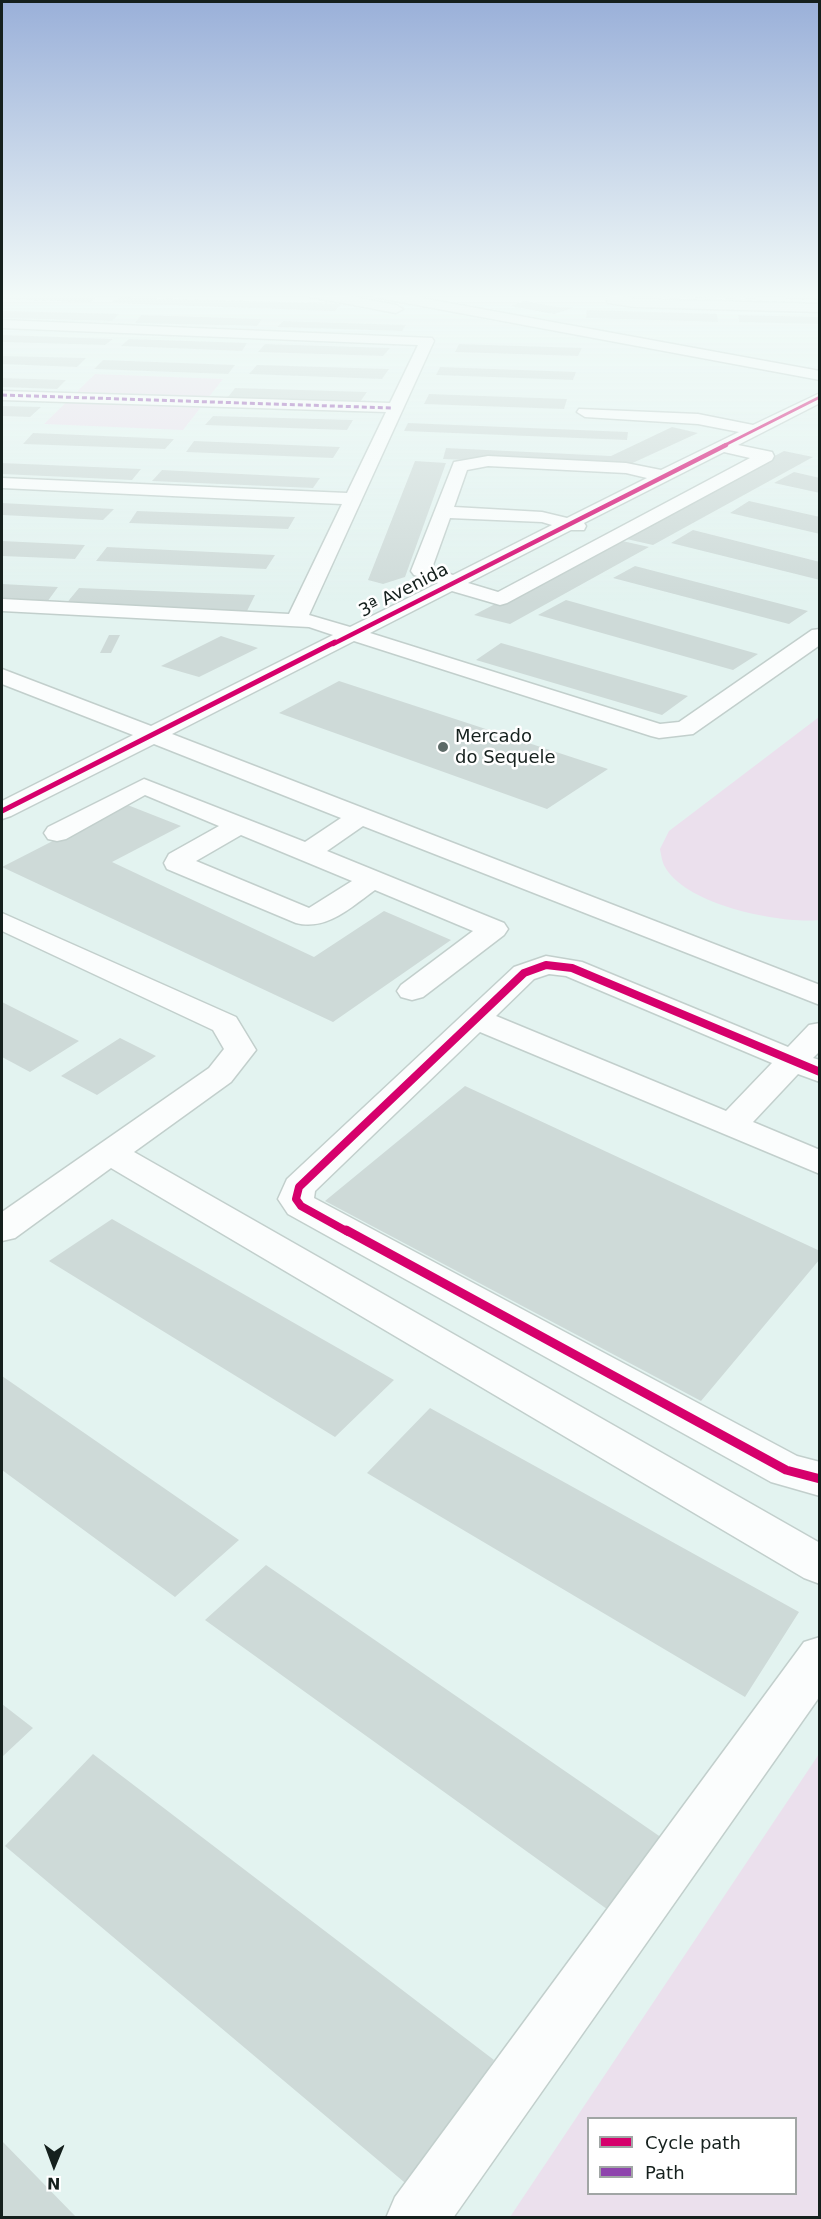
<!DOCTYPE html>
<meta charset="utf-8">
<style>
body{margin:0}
#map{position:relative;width:821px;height:2219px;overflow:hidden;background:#e3f3f0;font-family:"DejaVu Sans",sans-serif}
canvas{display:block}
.frame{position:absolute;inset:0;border:3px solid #15201d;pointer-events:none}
.legend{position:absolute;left:587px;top:2117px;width:210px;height:78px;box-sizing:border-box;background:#fff;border:2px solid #a1a6a5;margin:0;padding:8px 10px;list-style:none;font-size:18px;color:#15201d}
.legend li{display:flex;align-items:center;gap:12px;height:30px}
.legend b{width:30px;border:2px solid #a1a6a5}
.north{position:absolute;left:24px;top:2135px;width:60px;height:60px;-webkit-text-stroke:4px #fff;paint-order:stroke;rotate:181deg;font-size:16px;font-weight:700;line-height:24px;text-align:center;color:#15201d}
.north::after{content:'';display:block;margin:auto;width:21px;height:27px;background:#15201d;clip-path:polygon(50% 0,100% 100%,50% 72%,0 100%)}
</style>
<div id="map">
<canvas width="821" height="2219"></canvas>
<div class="frame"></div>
<ul class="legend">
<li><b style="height:8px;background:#d6006c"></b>Cycle path</li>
<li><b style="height:8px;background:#8e44ad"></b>Path</li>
</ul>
<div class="north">N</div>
</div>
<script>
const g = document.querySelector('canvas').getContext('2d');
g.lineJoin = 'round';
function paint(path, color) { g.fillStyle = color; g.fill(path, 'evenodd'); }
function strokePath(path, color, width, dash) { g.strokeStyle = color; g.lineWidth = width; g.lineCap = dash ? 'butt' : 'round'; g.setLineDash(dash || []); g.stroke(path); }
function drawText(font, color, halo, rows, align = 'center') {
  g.font = font + ' "DejaVu Sans",sans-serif'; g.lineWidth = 5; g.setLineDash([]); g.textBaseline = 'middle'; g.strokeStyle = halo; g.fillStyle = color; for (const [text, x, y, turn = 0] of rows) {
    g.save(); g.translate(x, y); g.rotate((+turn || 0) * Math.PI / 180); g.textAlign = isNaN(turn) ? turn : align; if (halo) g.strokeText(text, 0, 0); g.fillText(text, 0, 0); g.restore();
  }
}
const green = new Path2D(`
 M95,374L223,379L183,430L44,424Z
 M819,717V920C780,924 686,905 665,867C662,862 661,854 660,849L669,831Z
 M819,1754V2217H510ZM588,2118H796V2194H588Z`);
const building = new Path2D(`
 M2,293H6L99,295L91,302L2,299Z
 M627,293H755V299L627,296Z
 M783,293L820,294V300L785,299Z
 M118,297L341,304L335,311L111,303Z
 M525,301L556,307L573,308L554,314L510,306Z
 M587,310L717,314L718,322L586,318Z
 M2,311L119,314L112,321L2,318Z
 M141,315L262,319L257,326L135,323Z
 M738,315L820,317V324L739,322Z
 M283,321L406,325L402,331L277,327Z
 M2,335L113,339L105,345L2,342Z
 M129,339L247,343L242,351L121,346Z
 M265,344L390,348L383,356L258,352Z
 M459,344L582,348L578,356L455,352Z
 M2,356L86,358L77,367L2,364Z
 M103,360L235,365L228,374L94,369Z
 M257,365L389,369L382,379L249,374Z
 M440,367L576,372L573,380L436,375Z
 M2,378L66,380L57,389L2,387Z
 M235,388L367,392L360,402L228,397Z
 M429,394L567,399L564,409L424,404Z
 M2,406L41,407L30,417L2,416Z
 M213,416L353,420L347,430L205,425Z
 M408,423L628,432L627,440L404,431Z
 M672,427L698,433L626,466L443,459L446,448L611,456Z
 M33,433L174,439L165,449L23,444Z
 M194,441L340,447L333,458L186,452Z
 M784,451L813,457L653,545L622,538Z
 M415,461L446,463L405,577L383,584L368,580Z
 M2,463L141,469L132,480L2,474Z
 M162,470L320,478L313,488L152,481Z
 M794,472L820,478V493L774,483Z
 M749,501L820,517V534L730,513Z
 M2,503L114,509L103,520L2,515Z
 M137,511L295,517L288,529L129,523Z
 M693,530L820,562V580L671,543Z
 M618,540L649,547L510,624L474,615Z
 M2,541L85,545L75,559L2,556Z
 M107,547L275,555L266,569L96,561Z
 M635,566L808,611L789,624L613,578Z
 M2,584L58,587L47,602L2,599Z
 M79,588L255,595L246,613L65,605Z
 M566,600L758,654L733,670L538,615Z
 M109,635H120L111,653H100Z
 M221,636L258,648L199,677L161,666Z
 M501,643L688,696L662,715L476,660Z
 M339,681L608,769L547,809L279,713Z
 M125,804L181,826L112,862L314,957L384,911L451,940L333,1022L2,867Z
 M2,1002L79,1041L30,1072L2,1057Z
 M120,1038L156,1056L97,1095L61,1076Z
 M465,1086L820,1251V1259L701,1401L325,1201Z
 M112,1219L394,1380L335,1437L49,1261Z
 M2,1376L239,1540L175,1597L2,1470Z
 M430,1408L799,1612L745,1697L367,1473Z
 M266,1565L665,1840L611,1912L205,1620Z
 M2,1704L33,1728L2,1757Z
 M93,1754L494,2060L410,2187L5,1846Z
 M2,2141L77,2218H2Z`);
const minor = new Path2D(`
 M305,293H331L396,305L403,309L396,313L311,297Z
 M368,293H394L820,371V380L374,297Z
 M610,293H622L621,297L635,299L820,304V312L635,307L608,303L607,300Z
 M2,320L432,338L434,341L309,615L350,627L438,583L414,575L411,571L454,462L488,456L626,463L661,470L739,432L698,424L585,417L577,412L579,409L698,414L753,425L820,393V403L738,445L772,452L774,456L772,460L507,603L500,605L452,591L370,633L660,724L679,722L812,630L820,629V645L693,734L659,738L651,736L354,641L172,734L820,985V1005L363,826L327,851L504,923L508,929L504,935L423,997L412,1000L401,997L397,991L401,985L473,931L375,890C351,907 327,931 296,923L167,869L164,863L169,854L219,826L145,795L66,839L57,841L48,839L44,833L48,827L144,779L305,842L341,818L154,744L11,816L2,819V801L133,735L2,684V669L151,726L333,635L309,627L2,611V599L289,614L342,504L2,488V478L347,493L386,412L2,400V391L390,403L418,345L2,328ZM724,452L750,458L498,592L468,583L571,530H584L586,526L584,523ZM488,466L626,473L647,478L567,518L542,512L454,507L467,470ZM450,518L542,522L552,525L453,575L432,568ZM241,835L352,881L309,908L196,861Z
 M2,913L236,1017L256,1050L231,1082L134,1152L820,1543V1584L804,1578L111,1168L15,1238L2,1241V1212L209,1068L224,1049L213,1030L2,931Z
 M546,956L582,962L788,1047L809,1025L820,1023V1051L813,1058L820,1060V1082L798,1074L753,1122L820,1150V1174L480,1032L315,1191L314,1198L797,1456L820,1462V1496L771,1482L288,1214L278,1199L287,1179L514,967ZM549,974L566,976L772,1063L726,1111L496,1016L534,979Z
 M820,1637V1696L453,2218H386L395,2197L804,1642Z`);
const quiet = new Path2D(`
 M2,395L393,408`);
const cyclewayFar4 = new Path2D(`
 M723,446L820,397`);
const cyclewayFar3 = new Path2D(`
 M333,644L726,445`);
const cyclewayFar2 = new Path2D(`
 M2,811L335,642`);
const cyclewayFar1 = new Path2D(`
 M348,1232L301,1206L296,1199L299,1187L524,973L546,965L572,968L820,1072`);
const cycleway = new Path2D(`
 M346,1230L786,1470L820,1479`);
const markers = [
 [443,747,6,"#5d6a67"]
];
const farStreetnames = [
 ["3ª Avenida",404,591,-27]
];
const farPoinames = [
 ["Mercado",455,737],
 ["do Sequele",455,758]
];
paint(green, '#ebe0ed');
paint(building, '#cedad8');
strokePath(minor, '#c2cfcc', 3);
paint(minor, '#fbfdfd');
strokePath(quiet, '#8e44ad', 3, [5, 3]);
strokePath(cyclewayFar4, '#d6006c', 3);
strokePath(cyclewayFar3, '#d6006c', 4.5);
strokePath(cyclewayFar2, '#d6006c', 5);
strokePath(cyclewayFar1, '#d6006c', 8);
strokePath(cycleway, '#d6006c', 9);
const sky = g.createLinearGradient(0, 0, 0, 604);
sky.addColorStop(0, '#9ab0d9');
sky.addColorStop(0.49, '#f2faf8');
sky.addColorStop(1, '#f2faf800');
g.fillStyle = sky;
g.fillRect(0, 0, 821, 604);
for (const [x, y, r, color] of markers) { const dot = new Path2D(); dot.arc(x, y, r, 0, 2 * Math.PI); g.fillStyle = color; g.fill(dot); strokePath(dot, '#fff', 2); }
drawText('18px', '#15201d', '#fff', farStreetnames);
drawText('18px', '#15201d', '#fff', farPoinames, 'left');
</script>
